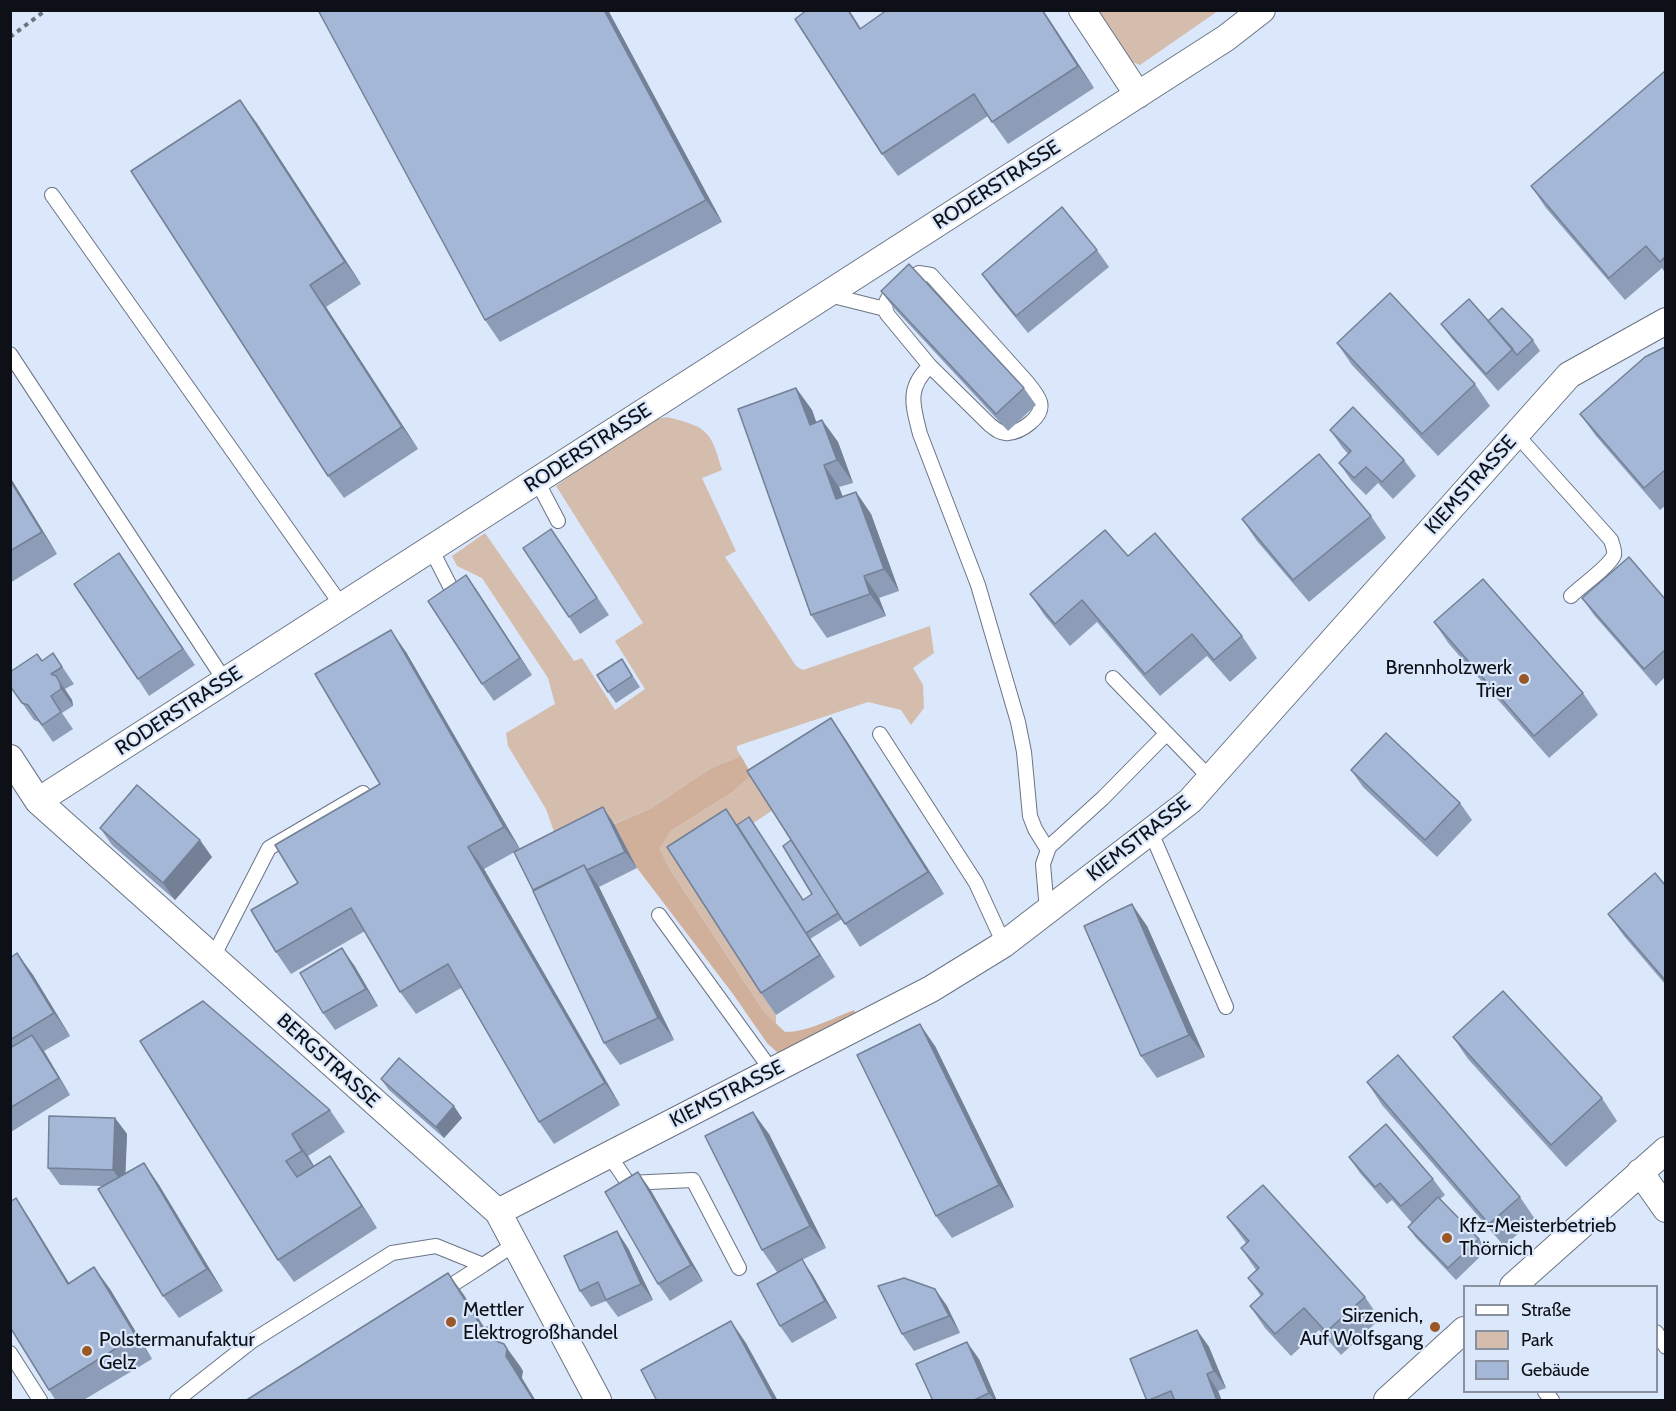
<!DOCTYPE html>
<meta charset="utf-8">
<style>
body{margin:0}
#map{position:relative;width:1676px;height:1411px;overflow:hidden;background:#dbe7fa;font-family:Cabin,sans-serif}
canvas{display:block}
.frame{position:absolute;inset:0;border:12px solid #0d1117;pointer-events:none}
.legend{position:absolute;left:1463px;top:1285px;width:195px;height:108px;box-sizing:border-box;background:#dbe7fa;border:2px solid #89919f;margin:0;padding:8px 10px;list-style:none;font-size:18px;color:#0d1117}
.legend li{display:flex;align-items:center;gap:12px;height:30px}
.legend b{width:30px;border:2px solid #89919f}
</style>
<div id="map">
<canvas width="1676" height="1411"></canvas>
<div class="frame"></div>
<ul class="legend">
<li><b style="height:8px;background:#fff"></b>Straße</li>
<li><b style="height:16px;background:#d5bdae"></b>Park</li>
<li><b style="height:16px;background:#a4b7d6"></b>Gebäude</li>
</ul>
</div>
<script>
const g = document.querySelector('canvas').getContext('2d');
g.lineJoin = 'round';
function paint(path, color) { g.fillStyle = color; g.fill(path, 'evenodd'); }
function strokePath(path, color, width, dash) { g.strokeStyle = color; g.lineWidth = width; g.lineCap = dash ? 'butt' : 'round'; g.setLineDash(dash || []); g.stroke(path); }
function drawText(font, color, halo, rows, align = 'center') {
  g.font = font + ' Cabin,sans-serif'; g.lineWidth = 4.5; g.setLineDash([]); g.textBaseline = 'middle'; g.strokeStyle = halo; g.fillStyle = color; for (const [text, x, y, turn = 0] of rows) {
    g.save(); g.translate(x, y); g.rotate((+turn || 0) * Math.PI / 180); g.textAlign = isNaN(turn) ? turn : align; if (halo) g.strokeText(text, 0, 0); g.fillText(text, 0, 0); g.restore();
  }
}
const green = new Path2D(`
 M1094,11H1218L1140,65L1127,60Z
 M667,417C707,427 711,430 722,470L702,478L736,551L725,557L796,666L803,670L930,626L934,653L913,668L923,685L924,708L911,725L901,710L868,702L737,746V750L741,756L711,768L650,809L559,846L546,809L508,746L506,733L555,704L548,678L482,578L457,566L452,556L485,533L574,661L582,658L615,710L645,689L615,641L643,623L556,486L647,421Z
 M752,775L773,810L683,869L776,1015V1025L765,1013L669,868L658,849L671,831L734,791Z`);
const forest = new Path2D(`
 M741,756L752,775L734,791L671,831L659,849L669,868L765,1013L785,1032C808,1032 833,1018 854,1010L856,1014L779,1054L767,1043L733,994L637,868L614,824L650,809L711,768Z`);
const path = new Path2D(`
 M10,37L46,10`);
const lane = new Path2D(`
 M52,195L342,606
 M829,295L885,309
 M10,354L225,681
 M930,366L990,425C995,429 1001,434 1008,433C1021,432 1044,417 1040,402C1038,395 1031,387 1026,381L931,275L919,273C906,281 878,297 887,314L930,366C906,388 913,406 920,434L978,585L1018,722L1024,752L1030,816L1035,829L1048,850
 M1516,434L1611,540C1612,544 1615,550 1614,555C1609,567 1581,586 1571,596
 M537,481L558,521
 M431,549L451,588
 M1113,678L1210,778
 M880,734L976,883L1004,944
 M1150,830L1226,1007
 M1047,911L1043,864L1049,847L1103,798L1166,734
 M659,915L772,1071
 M213,957L269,848L363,793
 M609,1155L628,1183L693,1180L739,1268
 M441,1292L483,1265
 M1656,1332L1666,1347
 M10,1353L40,1400
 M1545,1392L1552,1400
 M177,1400L252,1341L392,1253L436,1246L483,1265L515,1244`);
const street = new Path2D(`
 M1082,10L1138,95
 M10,758L38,801L498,1212L598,1400
 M38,801L1226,38L1262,10
 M1640,1172L1666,1209
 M498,1212L931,989L1004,944L1190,801L1569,375L1666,321
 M1513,1286L1666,1150
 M1387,1400L1464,1330`);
const wall = new Path2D(`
 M608,10L722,222L500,342L485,320Z
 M807,10H849L860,28L1043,10L1094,88L1008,144L988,116L898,176L882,154Z
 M1665,71V273L1662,268L1625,300L1546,208L1531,186Z
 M256,122L361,284L326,307L418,449L344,498L328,476Z
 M1097,250L1109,267L1028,333L993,290L982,274Z
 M881,291L1024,388L1036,405L1008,431L893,307Z
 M1488,321L1533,340L1540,351L1498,391L1453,340L1441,324Z
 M1337,343L1475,384L1490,406L1438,456L1352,365Z
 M1665,347V506L1660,510L1596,436L1580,414Z
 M796,388L812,410L816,422L822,420L838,442L853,483L839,487L843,497L856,492L871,514L899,591L879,598L886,616L827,638L811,615Z
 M1330,430L1404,460L1416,476L1393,499L1378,483L1366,495L1351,480L1339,463L1348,454L1342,447Z
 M10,477L57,554L10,583Z
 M1371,516L1386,538L1309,602L1257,541L1242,519Z
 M563,546L609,615L580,634L569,617Z
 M1128,556L1242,636L1257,658L1230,682L1207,656L1160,696L1097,622L1070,646L1045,616L1030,594Z
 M130,570L195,665L149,696L138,679Z
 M466,575L532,675L494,701L482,684Z
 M1582,598L1665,599V677L1656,686L1594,615Z
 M1434,622L1583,693L1598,715L1549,758L1449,644Z
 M406,652L520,849L484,869L620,1105L554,1144L539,1122L461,988L416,1014L400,992L365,931L291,974L276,952L298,883L380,784Z
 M53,653L74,684L65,689L72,700L73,706L62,713L73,729L53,742L39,722L34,720L10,686Z
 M622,659L640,687L616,703L608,692Z
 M831,718L846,740L944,894L860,947L842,919L810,939L835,977L776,1015L761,993L726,809L737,825L803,900L812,894L791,840Z
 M1351,770L1460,803L1472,820L1437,857L1363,787Z
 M603,807L614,824L637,868L599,887L674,1040L620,1065L604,1043L533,891Z
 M100,828L212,857L175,900L112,845Z
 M1665,885V984L1624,936L1608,914Z
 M1147,926L1205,1057L1157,1078L1141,1056Z
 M17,953L33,975L70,1036L44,1051L70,1095L11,1132L10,958Z
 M354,965L378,1006L335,1030L323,1013Z
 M1453,1037L1602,1098L1617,1121L1566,1167L1468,1059Z
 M140,1041L330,1110L345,1132L308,1156L314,1166L345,1178L377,1228L294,1282L278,1260Z
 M935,1046L1014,1207L952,1238L936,1216Z
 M381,1079L462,1118L444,1138L389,1090Z
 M1367,1082L1520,1197L1535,1219L1504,1246L1382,1105Z
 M115,1118L127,1134L125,1173L144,1163L159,1185L223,1291L179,1318L163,1296L102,1186L60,1185L48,1168Z
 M769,1134L826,1248L802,1260L813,1276L837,1318L792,1343L780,1326L777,1272L762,1250Z
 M1349,1157L1433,1179L1445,1195L1440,1199L1479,1239L1487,1250L1456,1280L1416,1238L1408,1227L1412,1223L1392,1200L1387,1204L1360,1173Z
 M650,1189L703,1281L670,1301L658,1284Z
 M10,1191L12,1201L31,1221L69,1283L110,1289L152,1359L82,1401H56L10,1327Z
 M1227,1217L1365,1297L1380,1319L1341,1355L1319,1330L1291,1356L1265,1328L1250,1306L1261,1296L1248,1278L1256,1270L1241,1248L1246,1243Z
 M628,1248L653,1300L618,1317L606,1301L591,1307L580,1291Z
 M935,1289L947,1306L960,1333L914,1351L902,1334Z
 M1197,1330L1209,1347L1226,1388L1218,1391L1222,1401H1147Z
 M979,1359L997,1401H933Z`);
const shadedWall = new Path2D(`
 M604,10H608L722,222L706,200Z
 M848,10H849L875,51Z
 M1042,10H1043L1094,88L1078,66Z
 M240,100L256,122L361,284L345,262Z
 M310,285L326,307L418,449L402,427Z
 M796,388L812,410L825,447L810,425Z
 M822,420L838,442L853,483L837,460Z
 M824,465L839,487L852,521L836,499Z
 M10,477L57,554L42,532L10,480Z
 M856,492L871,514L899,591L884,569Z
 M466,575L478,592L532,675L520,658Z
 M864,576L879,598L886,616L870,594Z
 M391,630L406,652L520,849L504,827Z
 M56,676L72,700L73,706L61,689Z
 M831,718L846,740L944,894L928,872Z
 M603,807L614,824L637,868L625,852Z
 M726,809L741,831L835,977L820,955Z
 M200,840L212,857L175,900L163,883Z
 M468,847L484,869L620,1105L605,1083Z
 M584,865L599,887L674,1040L658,1018Z
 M1132,904L1147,926L1205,1057L1189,1035Z
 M342,948L354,965L378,1006L366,989Z
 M17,953L33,975L70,1036L54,1013Z
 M920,1024L935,1046L1014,1207L999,1185Z
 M32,1035L44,1051L70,1095L59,1078Z
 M454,1106L462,1118L444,1138L436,1127Z
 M753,1112L769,1134L826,1248L810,1226Z
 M115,1118L127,1134L125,1187L113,1170Z
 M292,1134L308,1156L318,1173L302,1151Z
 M330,1156L345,1178L377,1228L362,1206Z
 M144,1163L159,1185L223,1291L207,1269Z
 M638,1172L650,1189L703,1281L691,1265Z
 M16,1198L31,1221L83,1306L68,1284Z
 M617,1231L628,1248L653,1300L641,1284Z
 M802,1259L813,1276L837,1318L825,1301Z
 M94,1267L110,1289L152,1359L136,1336Z
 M448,1273L464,1295L499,1351L483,1329Z
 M935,1289L947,1306L960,1333L949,1316Z
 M731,1321L746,1343L778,1401H774Z
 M487,1327L503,1349L504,1344L520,1366L523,1371L522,1378L536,1401H534Z
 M1197,1330L1209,1347L1226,1388L1214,1371Z
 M967,1342L979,1359L997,1401H995L989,1393Z
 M1207,1374L1218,1391L1222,1401H1217Z`);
const building = new Path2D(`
 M318,10H604L706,200L485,320Z
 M807,10H848L860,29L887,10H1042L1078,66L992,122L974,94L882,154L795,19Z
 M1665,71V257L1660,262L1646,246L1609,278L1531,186Z
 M240,100L345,262L310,285L402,427L328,476L131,171Z
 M1062,207L1097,250L1016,316L982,274Z
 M909,264L1024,388L996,414L881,291Z
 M1390,293L1475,384L1422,434L1337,343Z
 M1469,299L1513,349L1486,374L1441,324Z
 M1502,308L1533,340L1517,355L1488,321Z
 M1665,347V470L1644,488L1580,414L1645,357Z
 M796,388L810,425L822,420L837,460L824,465L836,499L856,492L884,569L864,576L870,594L811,615L738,409Z
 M1353,407L1404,460L1382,482L1366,467L1354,478L1339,463L1351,451L1330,430Z
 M1319,454L1371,516L1293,580L1242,519Z
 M10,480L42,532L10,551Z
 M551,529L597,598L569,617L523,548Z
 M1105,530L1128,556L1155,533L1242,636L1214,660L1192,634L1145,674L1082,600L1055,624L1030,594Z
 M119,553L183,649L138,679L74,584Z
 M1629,557L1665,599V650L1644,669L1582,598Z
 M466,575L520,658L482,684L428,601Z
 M1483,579L1583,693L1534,736L1434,622Z
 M391,630L504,827L468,847L605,1083L539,1122L448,964L400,992L351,908L276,952L251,910L298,883L275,845L380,784L315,674Z
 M53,653L62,667L51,674L56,676L60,683L61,689L51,696L61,712L42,725L28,705L22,703L10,686V672L37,654L42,661Z
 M622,659L632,676L608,692L597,675Z
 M831,718L928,872L845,924L747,771Z
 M1386,733L1460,803L1425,840L1351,770Z
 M137,785L200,840L163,883L100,828Z
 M603,807L625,852L587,870L584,865L533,890L514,852Z
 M726,809L820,955L761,993L667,847Z
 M749,817L803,900L812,894L783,846L791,840L838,913L806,933L737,825Z
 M584,865L658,1018L604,1043L533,891Z
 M1655,873L1665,885V980L1608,914Z
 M1132,904L1189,1035L1141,1056L1084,926Z
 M342,948L366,989L323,1013L300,973Z
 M17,953L54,1013L10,1040V958Z
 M1503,991L1602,1098L1551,1145L1453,1037Z
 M203,1001L330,1110L292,1134L302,1151L286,1161L297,1177L330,1156L362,1206L278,1260L140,1041Z
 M920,1024L999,1185L936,1216L857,1055Z
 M32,1035L59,1078L10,1108V1048Z
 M1398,1055L1520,1197L1489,1224L1367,1082Z
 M399,1058L454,1106L436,1127L381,1079Z
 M753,1112L810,1226L762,1250L705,1136Z
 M49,1116L115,1118L113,1170L48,1168Z
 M1386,1124L1433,1179L1401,1206L1380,1183L1375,1187L1349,1157Z
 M144,1163L207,1269L163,1296L98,1189Z
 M638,1172L691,1265L658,1284L605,1192Z
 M1263,1185L1365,1297L1326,1332L1304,1308L1275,1334L1250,1306L1263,1294L1248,1278L1259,1268L1241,1248L1249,1241L1227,1217Z
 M1438,1197L1479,1239L1448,1268L1408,1227Z
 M16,1198L68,1284L94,1267L136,1336L49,1390L10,1327V1202Z
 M617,1231L641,1284L606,1300L598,1282L580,1291L564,1256Z
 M802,1259L825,1301L780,1326L757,1284Z
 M448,1273L483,1329L487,1327L496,1341L504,1344L507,1349L506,1356L534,1401H245Z
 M904,1278L935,1289L949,1316L902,1334L878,1286Z
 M731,1321L774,1401H657L641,1370Z
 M1197,1330L1214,1371L1207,1374L1217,1401H1175L1171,1391L1147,1401L1130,1359Z
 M967,1342L989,1393L972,1401H933L916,1364Z`);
const markers = [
 [1524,679,6,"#9a5727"],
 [1447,1238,6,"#9a5727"],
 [451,1322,6,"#9a5727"],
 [1435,1327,6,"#9a5727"],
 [87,1351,6,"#9a5727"]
];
const streetNames = [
 ["RODERSTRASSE",997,185,-33],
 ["RODERSTRASSE",588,448,-33],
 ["KIEMSTRASSE",1471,485,-48],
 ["RODERSTRASSE",179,711,-33],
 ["KIEMSTRASSE",1139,839,-38],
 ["BERGSTRASSE",328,1061,42],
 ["KIEMSTRASSE",727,1094,-27]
];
const poiNames = [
 ["Brennholzwerk",1512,668,"right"],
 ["Trier",1512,691,"right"],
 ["Kfz-Meisterbetrieb",1459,1226],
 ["Thörnich",1459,1249],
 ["Mettler",463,1310],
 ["Elektrogroßhandel",463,1333],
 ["Sirzenich,",1423,1316,"right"],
 ["Auf Wolfsgang",1423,1339,"right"],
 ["Polstermanufaktur",99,1340],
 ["Gelz",99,1363]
];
paint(green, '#d5bdae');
paint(forest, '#d1b09b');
strokePath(lane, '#6a7484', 16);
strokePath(street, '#6a7484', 28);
strokePath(path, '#6c737f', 4, [4.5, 4.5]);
strokePath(lane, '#fff', 14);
strokePath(street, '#fff', 26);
paint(wall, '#8d9db8');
paint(shadedWall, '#738096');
paint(building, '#a4b7d6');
strokePath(building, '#738096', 1.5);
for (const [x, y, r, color] of markers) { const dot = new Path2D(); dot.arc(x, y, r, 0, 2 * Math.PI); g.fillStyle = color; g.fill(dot); strokePath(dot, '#dbe7fa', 2); }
drawText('20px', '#0d1117', '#dbe7fa', streetNames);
drawText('20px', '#0d1117', '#dbe7fa', poiNames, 'left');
</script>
